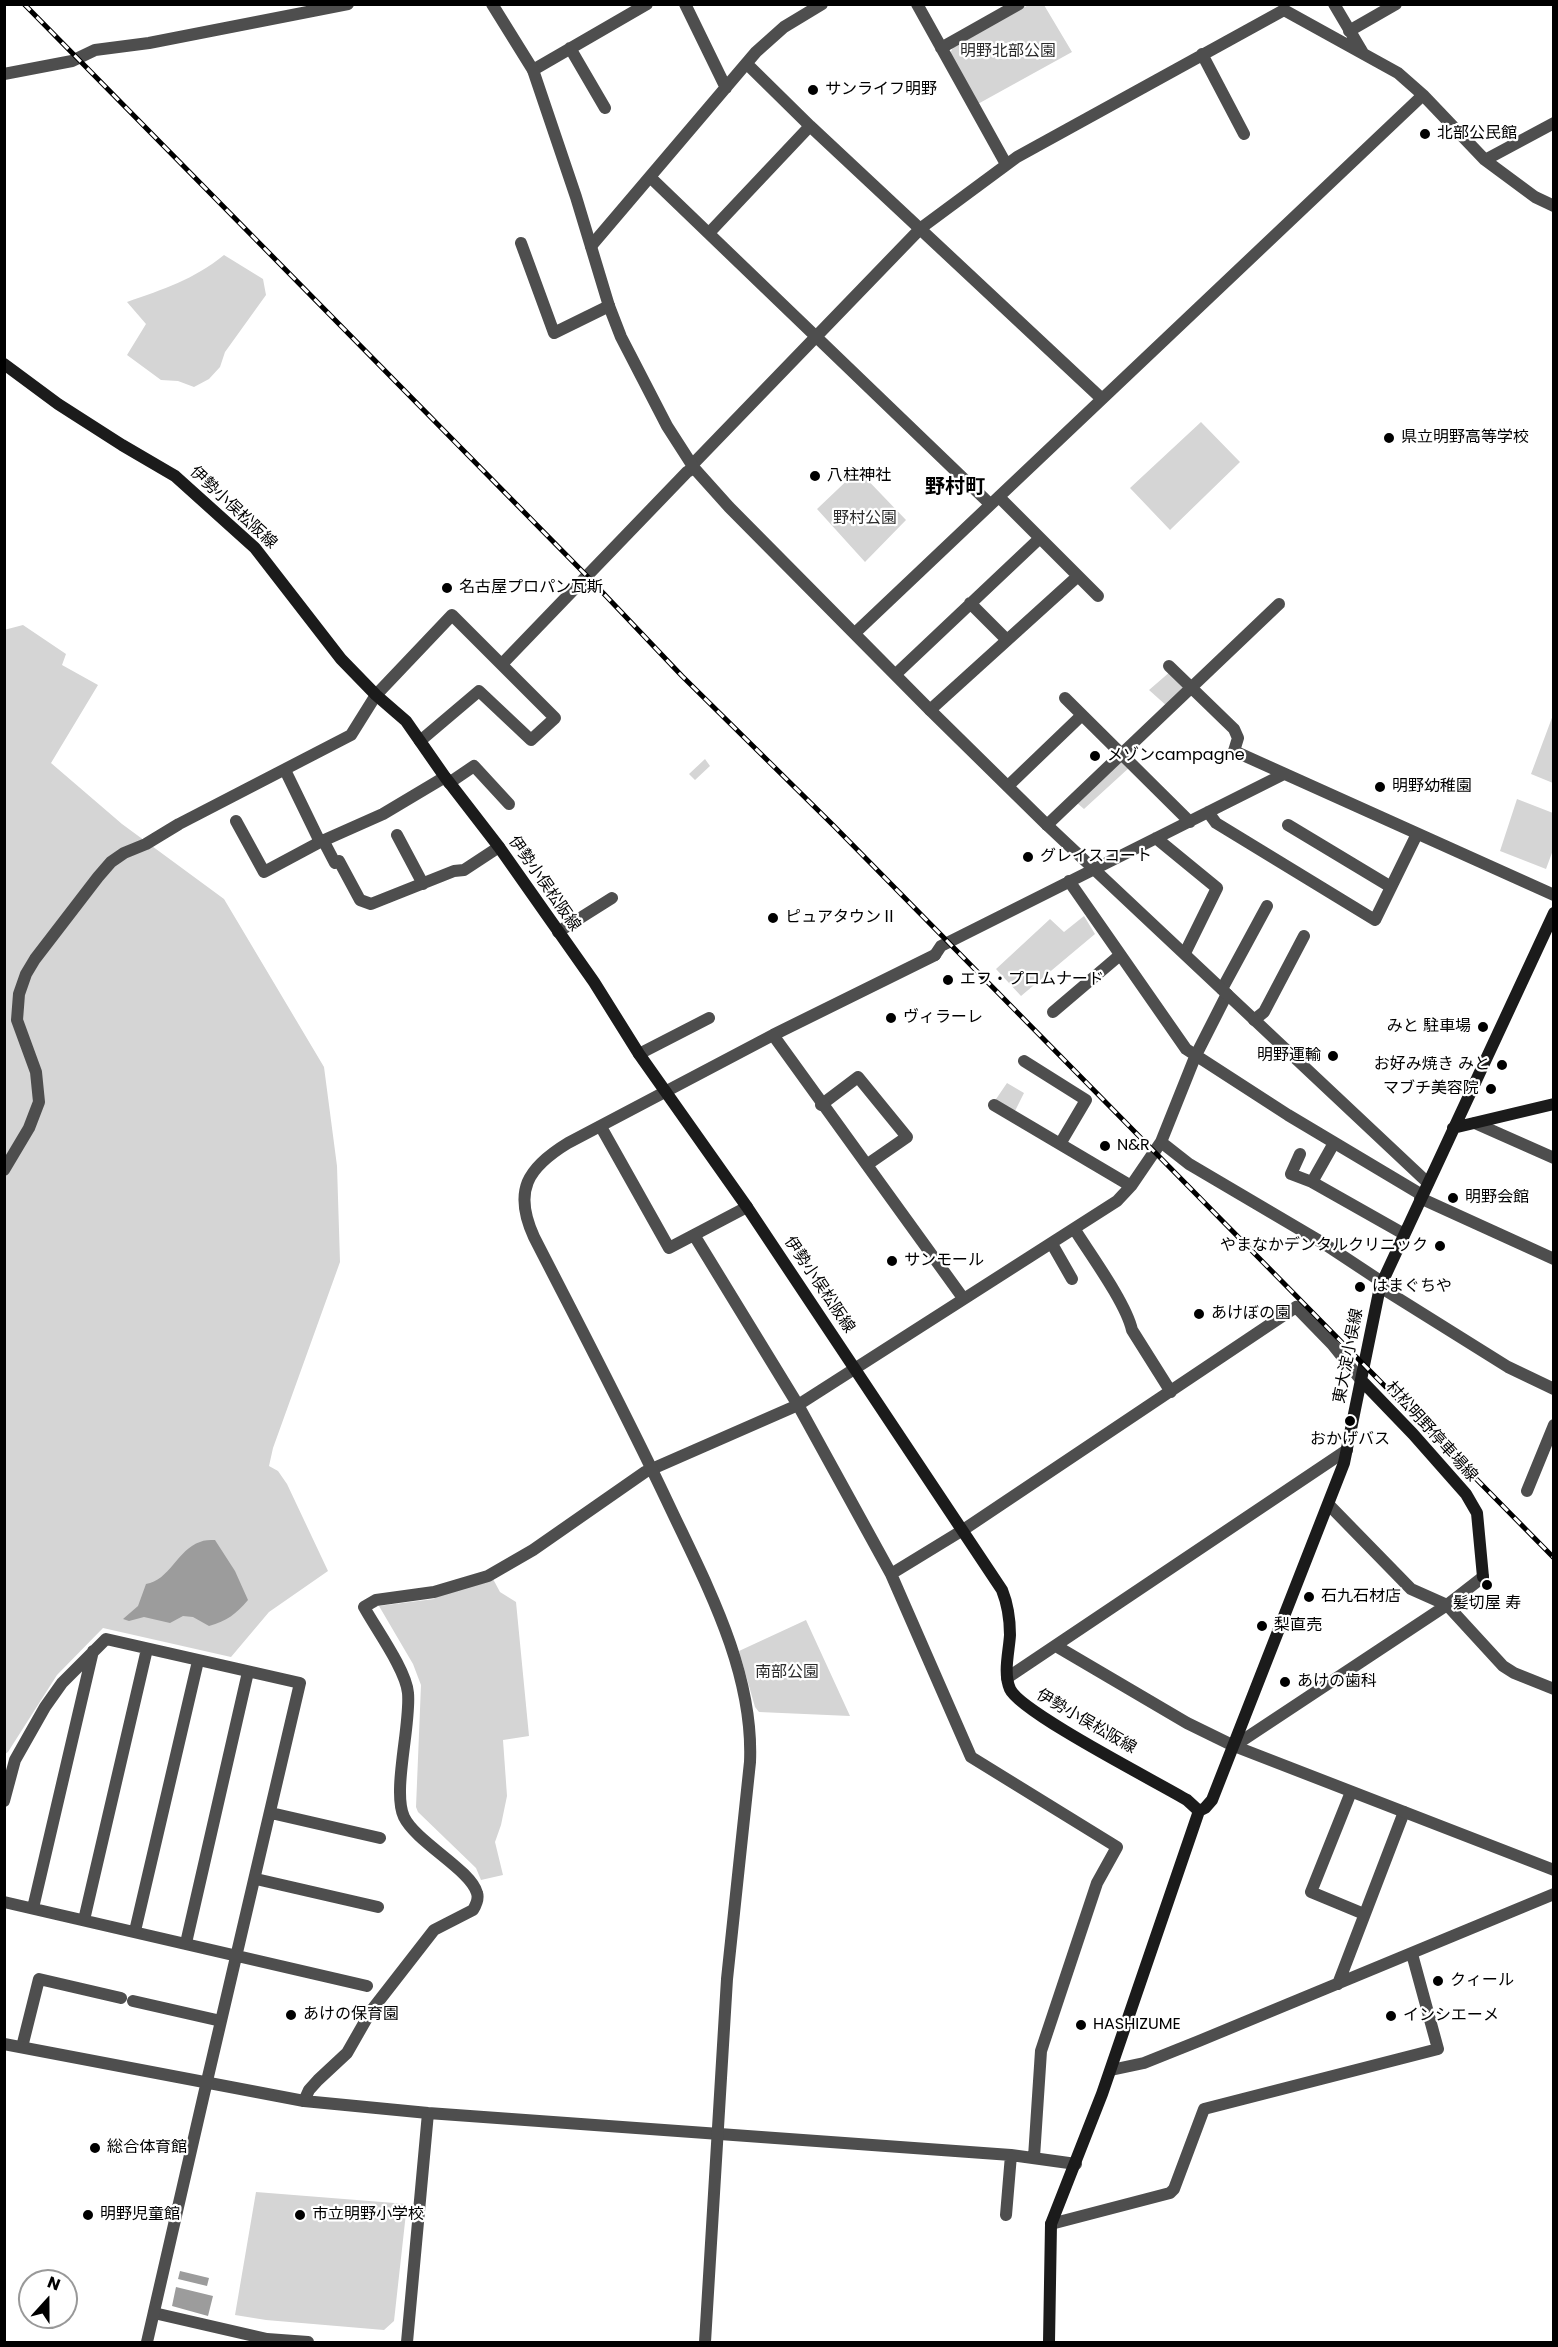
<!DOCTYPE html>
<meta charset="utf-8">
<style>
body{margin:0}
#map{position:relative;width:1558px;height:2347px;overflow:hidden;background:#fff;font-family:Poppins,sans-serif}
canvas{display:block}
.frame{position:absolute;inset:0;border:6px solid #000;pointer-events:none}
.north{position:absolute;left:18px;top:2269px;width:60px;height:60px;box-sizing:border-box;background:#fff;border:2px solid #999;border-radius:50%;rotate:21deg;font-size:16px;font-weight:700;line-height:24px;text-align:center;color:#000}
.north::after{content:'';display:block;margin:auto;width:21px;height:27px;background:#000;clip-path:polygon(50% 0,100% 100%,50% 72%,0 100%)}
</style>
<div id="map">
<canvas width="1558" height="2347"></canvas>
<div class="frame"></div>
<div class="north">N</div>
</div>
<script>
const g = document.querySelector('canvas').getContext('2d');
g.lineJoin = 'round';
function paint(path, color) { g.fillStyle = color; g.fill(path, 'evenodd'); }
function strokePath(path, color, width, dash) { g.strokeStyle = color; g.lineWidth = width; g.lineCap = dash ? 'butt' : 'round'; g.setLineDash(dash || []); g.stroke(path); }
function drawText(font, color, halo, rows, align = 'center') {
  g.font = font + ' Poppins,"Noto Sans JP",sans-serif'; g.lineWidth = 4.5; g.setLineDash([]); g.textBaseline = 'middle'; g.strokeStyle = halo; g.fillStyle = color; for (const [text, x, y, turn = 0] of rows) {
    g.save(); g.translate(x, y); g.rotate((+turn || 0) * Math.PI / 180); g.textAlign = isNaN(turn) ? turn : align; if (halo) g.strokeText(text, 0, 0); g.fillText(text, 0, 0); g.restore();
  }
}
const green = new Path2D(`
 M1030,4L1044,5L1072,52L976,105L950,54L953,47Z
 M224,255L263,279L266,295L225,352L220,367L209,379L194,387L178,381L161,380L127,355L146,324L127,302C164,289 193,280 224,255Z
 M1201,422L1240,462L1170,530L1130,488Z
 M858,470L906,520L865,562L817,509Z
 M23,625L66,654L62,665L98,685L51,763L122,824L224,899L324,1067L337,1166L340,1262L273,1448L269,1466L278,1471L287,1484L328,1571L269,1612L231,1657L103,1628L57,1675L8,1752L5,1754L4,630Z
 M1171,671L1188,687L1168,707L1149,690Z
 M1553,715V783L1531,774Z
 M1124,758L1131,766L1084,809L1077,803Z
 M705,759L710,766L695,780L689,774Z
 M1517,799L1553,813V850L1546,869L1500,851Z
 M1084,916L1095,934L1021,996L996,969L1050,919L1064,932Z
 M1007,1083L1024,1093L1014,1113L994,1102Z
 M493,1579L500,1592L516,1602L529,1736L503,1740L507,1796L501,1825L495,1842L503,1875L481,1880L476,1868L418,1812L416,1807L421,1685L413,1664L379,1606L434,1599L438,1594Z
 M806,1620L850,1716L759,1712L755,1707L739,1651Z
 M256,2192L407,2204L394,2321L384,2330L266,2320L235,2315Z`);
const water = new Path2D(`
 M215,1540L235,1571L248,1600C236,1614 227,1621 209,1626L193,1617L183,1616L170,1623L144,1617L129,1621L123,1619L138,1606L146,1584C169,1581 178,1549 200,1542C204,1540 210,1540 215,1540Z
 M180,2271L209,2278L207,2286L178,2279Z
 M176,2287L213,2296L208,2316L172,2306Z`);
const minor = new Path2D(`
 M685,4L726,88
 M917,4L1006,164
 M1334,4L1363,53
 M1349,31L1396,4
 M570,48L605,108
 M941,48L1019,4
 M1202,54L1244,134
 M747,64L810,126L1102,399
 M533,70L647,4
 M4,74L72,61L95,50L149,43L348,4
 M1485,160L1554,123
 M650,177L990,504
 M709,233L810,126
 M521,243L554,333L609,306
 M591,246L756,52L784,27L822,4
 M692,465L921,228L1017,157L1284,10L1398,73L1423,95L1485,160L1535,197L1554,206
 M999,497L1098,596
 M970,603L1007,640
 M855,633L1423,95
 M502,664L687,472L694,468
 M1169,666L1234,729L1238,738L1234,751L1554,895
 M896,674L1040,538
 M1065,698L1190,822
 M930,710L1078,576
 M449,783L474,766L509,804
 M1008,786L1082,715
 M1208,812L1216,823L1375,920L1417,834
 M236,821L264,872L320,842L285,770
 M1047,825L1279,604
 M1288,825L1391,887
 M397,835L423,884
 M1156,838L1217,888L1185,953
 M323,840L335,863L339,861L360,900L371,904L454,871L464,870L499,847
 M320,842L383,814L445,777
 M1069,881L1186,1049L1288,1115L1422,1195
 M558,932L612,898
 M935,955L941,946L1284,774
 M1222,989L1267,906
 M1053,1012L1120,955
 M1254,1020L1264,1012L1304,936
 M639,1054L709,1018
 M1024,1061L1086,1100L1060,1144
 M821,1105L858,1077L907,1137L868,1164
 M994,1105L1131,1186
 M1475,1123L1554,1158
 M601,1127L669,1248L747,1207
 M1161,1142L1189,1164L1323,1243L1382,1282
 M1334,1143L1312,1182L1404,1234
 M1300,1154L1291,1174L1312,1182
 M4,1170L29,1128L39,1102L36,1072L17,1020L19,994L26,974L35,959L98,877L111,862L124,853L146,844L179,824L351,735L376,695L452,615L555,718L531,740L479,691L420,741
 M1420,1198L1554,1259
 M1075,1230C1090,1254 1126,1303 1132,1330L1171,1392
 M694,1235L798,1405L891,1574L971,1757L1117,1847L1097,1883L1041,2051L1034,2157
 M1052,1244L1072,1279
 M1380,1287L1508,1367L1554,1389
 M1527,1491L1554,1425
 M1329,1505L1411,1589L1447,1605L1503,1666L1514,1673L1554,1689
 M891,1574L963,1530L1296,1307L1332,1344L1361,1380
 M1056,1646L1187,1723L1234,1746L1447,1605L1483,1577
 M1007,1678L1347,1450
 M1351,1792L1311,1892L1364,1914
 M4,1801L15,1760L45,1707L62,1683L106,1639L300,1683L207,2081
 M271,1813L380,1838
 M256,1879L378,1907
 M4,1902L367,1986
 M33,1908L93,1651
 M84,1920L147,1649
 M135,1931L198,1661
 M186,1943L248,1672
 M1338,1984L1404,1812
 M133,2001L221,2021
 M22,2047L39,1979L121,1998
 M1111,2070L1144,2063L1199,2041L1554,1894
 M1076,2164L1011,2155L428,2113L304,2101L309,2090L318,2080L347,2053L371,2011L434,1930L473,1910C476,1905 479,1899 477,1893C471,1870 416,1842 404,1817C392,1792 411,1724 408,1693C406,1670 376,1629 364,1607L376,1600L434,1592L488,1576L533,1550L645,1472L798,1405L1117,1201L1131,1186L1161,1142L1195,1057L1227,994
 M1006,2215L1011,2155
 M1051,2224L1170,2193L1174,2189L1204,2109L1438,2049L1412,1954
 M154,2313L267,2339L308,2342
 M407,2342L428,2113`);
const tertiary = new Path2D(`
 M492,4L533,70L576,197L609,306L621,337L667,426L694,468L729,507L930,710L1047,825L1428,1183
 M773,1035L963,1298
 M1234,1746L1554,1870
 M4,2044L304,2101
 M147,2342L207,2081
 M705,2342L727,1979L750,1762C754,1670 705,1582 667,1501C625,1412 579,1325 534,1237C513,1191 527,1168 568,1143L773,1035L935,955`);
const secondary = new Path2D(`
 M4,364L58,404L122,445L175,476L255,548L341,659L376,695L406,721L445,777L499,847L594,982L639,1054L747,1207L1002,1590C1008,1605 1010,1619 1010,1635C1009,1652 1003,1673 1010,1689C1020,1712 1157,1782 1187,1800L1199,1811
 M1453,1128L1554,1104
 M1361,1380L1413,1434L1466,1494L1477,1513L1483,1577
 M1199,1811L1205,1808L1212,1800L1344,1463L1380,1287L1554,913
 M1049,2342L1051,2224L1102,2094L1199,1811`);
const rail = new Path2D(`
 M24,4L587,576L682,676L834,826L1554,1558`);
const markers = [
 [813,90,6,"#000"],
 [1425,134,6,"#000"],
 [1389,438,6,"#000"],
 [815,476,6,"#000"],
 [447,588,6,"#000"],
 [1095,756,6,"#000"],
 [1380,787,6,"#000"],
 [1028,857,6,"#000"],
 [773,918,6,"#000"],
 [948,980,6,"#000"],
 [891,1018,6,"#000"],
 [1483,1027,6,"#000"],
 [1333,1056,6,"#000"],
 [1502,1065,6,"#000"],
 [1491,1089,6,"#000"],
 [1105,1146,6,"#000"],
 [1453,1198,6,"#000"],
 [1440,1246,6,"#000"],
 [892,1261,6,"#000"],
 [1360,1287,6,"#000"],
 [1199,1314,6,"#000"],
 [1350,1421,6,"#000"],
 [1487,1585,6,"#000"],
 [1309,1597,6,"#000"],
 [1262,1626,6,"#000"],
 [1285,1682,6,"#000"],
 [1438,1981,6,"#000"],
 [291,2015,6,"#000"],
 [1391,2016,6,"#000"],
 [1081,2025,6,"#000"],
 [95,2148,6,"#000"],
 [88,2215,6,"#000"],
 [300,2215,6,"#000"]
];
const parkNames = [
 ["明野北部公園",1008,52],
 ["野村公園",865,519],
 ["南部公園",787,1673]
];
const poiNames = [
 ["サンライフ明野",825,90],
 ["北部公民館",1437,134],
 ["県立明野高等学校",1401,438],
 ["八柱神社",827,476],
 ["名古屋プロパン瓦斯",459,588],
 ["メゾンcampagne",1107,756],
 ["明野幼稚園",1392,787],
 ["グレイスコート",1040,857],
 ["ピュアタウンⅡ",785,918],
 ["エフ・プロムナード",960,980],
 ["ヴィラーレ",903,1018],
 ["みと 駐車場",1471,1027,"right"],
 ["明野運輸",1321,1056,"right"],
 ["お好み焼き みと",1490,1065,"right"],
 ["マブチ美容院",1479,1089,"right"],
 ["N&R",1117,1146],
 ["明野会館",1465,1198],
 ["やまなかデンタルクリニック",1428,1246,"right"],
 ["サンモール",904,1261],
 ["はまぐちや",1372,1287],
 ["あけぼの園",1211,1314],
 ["おかげバス",1350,1440,"center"],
 ["石九石材店",1321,1597],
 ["髪切屋 寿",1487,1604,"center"],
 ["梨直売",1274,1626],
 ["あけの歯科",1297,1682],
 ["クィール",1450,1981],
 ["あけの保育園",303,2015],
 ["インシエーメ",1403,2016],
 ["HASHIZUME",1093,2025],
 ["総合体育館",107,2148],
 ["明野児童館",100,2215],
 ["市立明野小学校",312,2215]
];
const streetNames = [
 ["伊勢小俣松阪線",233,508,43],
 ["伊勢小俣松阪線",544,884,55],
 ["伊勢小俣松阪線",819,1285,56],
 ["東大淀小俣線",1349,1356,-79],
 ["村松明野停車場線",1431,1432,48],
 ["伊勢小俣松阪線",1086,1722,30]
];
const quarterNames = [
 ["野村町",955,488]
];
paint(green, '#d5d5d5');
paint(water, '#9c9c9c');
strokePath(minor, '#4e4e4e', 12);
strokePath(tertiary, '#4e4e4e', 12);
strokePath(secondary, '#1b1b1b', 12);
strokePath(rail, '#000', 5);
strokePath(rail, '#fff', 3, [9]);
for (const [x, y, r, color] of markers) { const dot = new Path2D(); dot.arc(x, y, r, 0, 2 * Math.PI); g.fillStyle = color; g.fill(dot); strokePath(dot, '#fff', 2); }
drawText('16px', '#2c2c2c', '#fff', parkNames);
drawText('16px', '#000', '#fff', poiNames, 'left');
drawText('16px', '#000', '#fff', streetNames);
drawText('bold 20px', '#000', '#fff', quarterNames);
</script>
